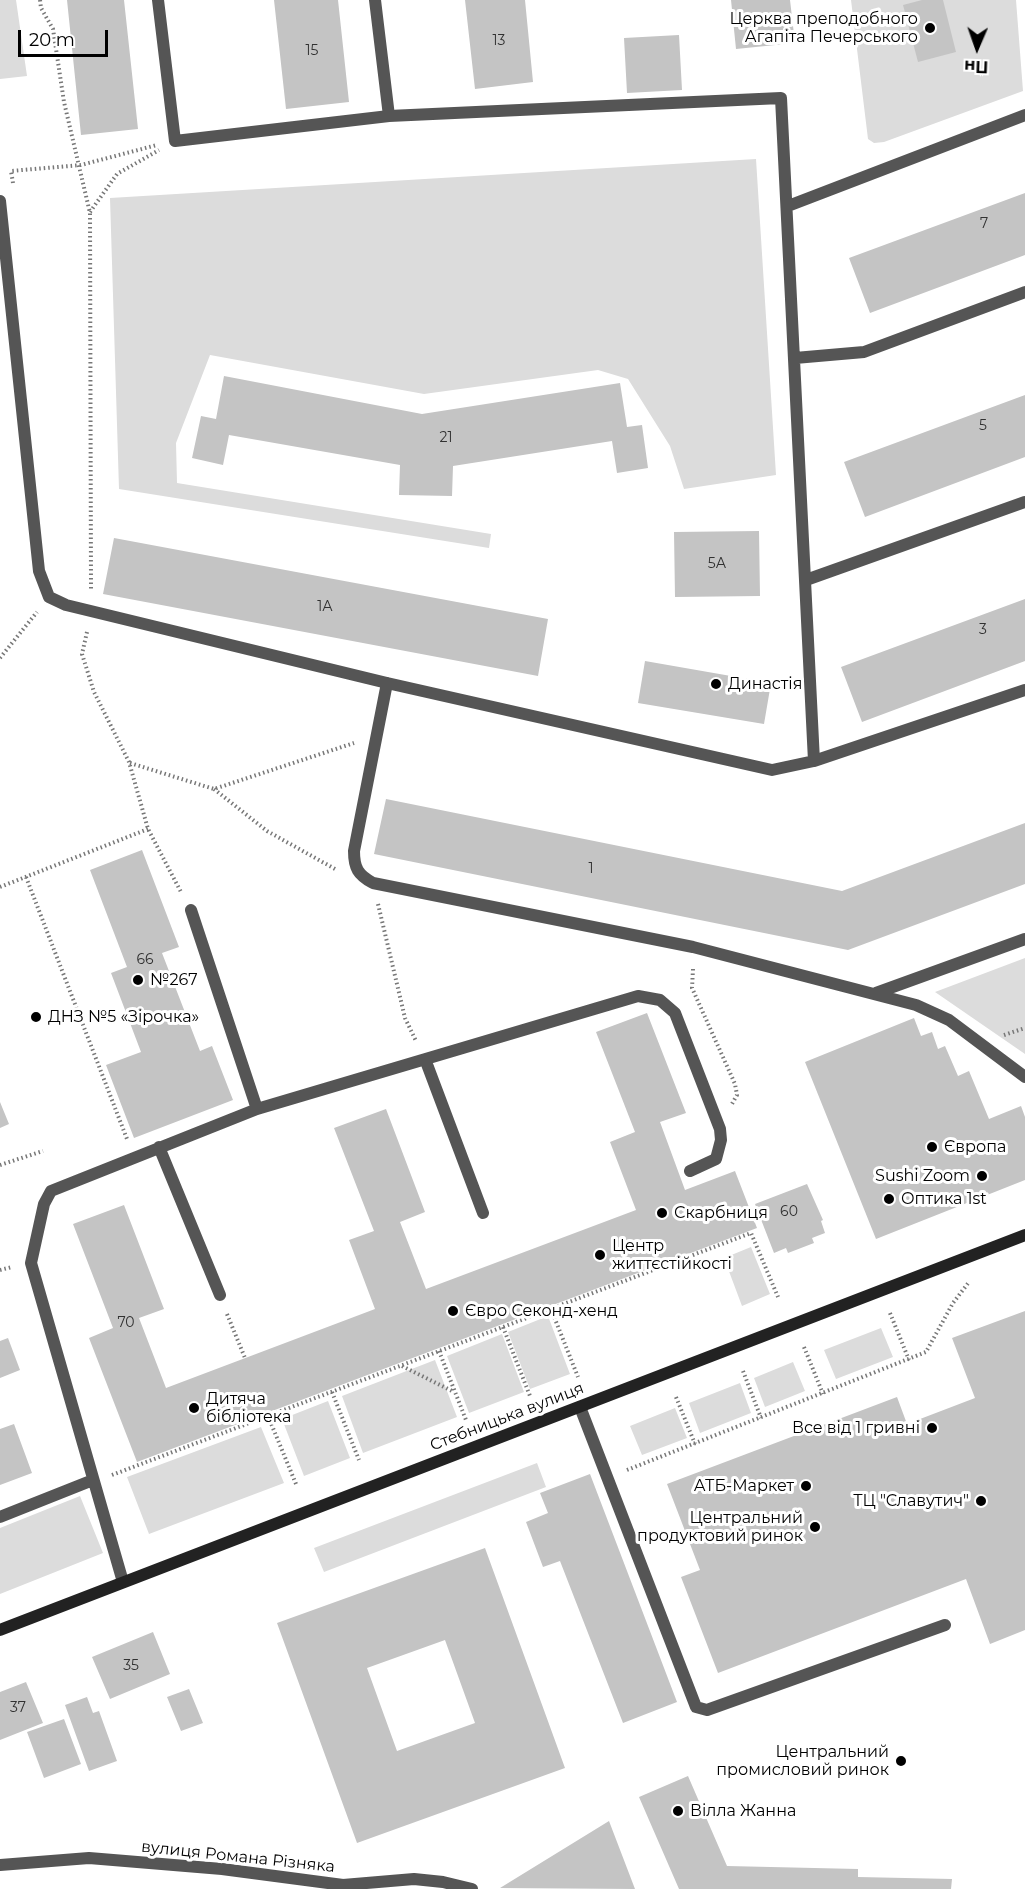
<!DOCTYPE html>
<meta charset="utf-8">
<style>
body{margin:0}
#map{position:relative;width:1025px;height:1889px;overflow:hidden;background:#fff;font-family:Montserrat,sans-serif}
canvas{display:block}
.north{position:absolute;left:947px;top:18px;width:60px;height:60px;-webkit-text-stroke:4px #fff;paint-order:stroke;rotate:182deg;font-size:16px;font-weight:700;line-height:24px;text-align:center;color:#000}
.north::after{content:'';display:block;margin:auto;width:21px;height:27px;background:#000;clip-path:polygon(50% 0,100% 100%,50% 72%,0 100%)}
.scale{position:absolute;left:18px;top:30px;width:90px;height:27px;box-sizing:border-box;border:3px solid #000;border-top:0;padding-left:8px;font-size:18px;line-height:21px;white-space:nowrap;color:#000;-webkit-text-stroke:4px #fff;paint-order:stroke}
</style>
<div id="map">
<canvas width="1025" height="1889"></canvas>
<div class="north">Пн</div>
<div class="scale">20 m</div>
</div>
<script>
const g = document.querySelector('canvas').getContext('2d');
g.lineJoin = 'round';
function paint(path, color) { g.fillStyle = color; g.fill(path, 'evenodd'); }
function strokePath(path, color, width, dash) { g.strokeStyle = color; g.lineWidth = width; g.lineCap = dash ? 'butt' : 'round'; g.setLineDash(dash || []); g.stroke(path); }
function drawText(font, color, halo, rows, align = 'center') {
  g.font = font + ' Montserrat,sans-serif'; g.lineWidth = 6; g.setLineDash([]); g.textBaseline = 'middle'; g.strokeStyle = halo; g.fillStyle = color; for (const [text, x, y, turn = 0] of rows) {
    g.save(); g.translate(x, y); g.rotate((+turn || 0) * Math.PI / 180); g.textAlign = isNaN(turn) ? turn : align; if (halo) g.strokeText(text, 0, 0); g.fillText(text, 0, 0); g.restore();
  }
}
const green = new Path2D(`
 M0,0H16L27,76L0,79Z
 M851,0H1016L1023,91L884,142L874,143L868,139Z
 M756,159L776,475L684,489L670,446L628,379L598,370L424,394L210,355L176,443L177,483L491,534L489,548L119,489L110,198Z
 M1025,958V1054L935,992Z
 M751,1247L770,1294L742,1306L724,1258Z
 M548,1316L570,1374L530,1389L508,1332Z
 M881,1328L893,1357L836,1379L824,1350Z
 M502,1334L524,1392L469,1413L447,1356Z
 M435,1360L457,1417L363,1453L342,1396Z
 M793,1362L805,1391L765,1407L754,1378Z
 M740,1383L751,1413L700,1433L689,1403Z
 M328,1401L350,1458L304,1476L282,1419Z
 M675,1408L687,1438L642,1455L630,1426Z
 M261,1427L284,1483L149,1534L127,1477Z
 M537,1463L546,1487L324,1572L314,1548Z
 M80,1496L103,1553L0,1594V1528Z`);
const building = new Path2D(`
 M67,0H124L138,129L81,135Z
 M274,0H338L349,102L286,109Z
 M465,0H525L533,82L475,89Z
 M731,0H790L795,43L736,49Z
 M922,0H943L956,52L918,62L903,5Z
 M679,35L682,90L627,93L624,38Z
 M1025,193V255L870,313L849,258Z
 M224,376L422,414L620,383L627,427L642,425L648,468L617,473L612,441L453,466L452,496L399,495L400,465L229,435L223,465L192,458L201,416L216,419Z
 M1025,395V457L865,517L844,462Z
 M759,531L760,596L675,597L674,532Z
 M114,538L548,619L538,676L103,594Z
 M1025,599V661L862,722L841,667Z
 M645,661L771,683L764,724L638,703Z
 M386,799L842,891L1025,823V884L848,950L374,854Z
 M142,850L179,947L162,953L200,1051L212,1046L233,1100L134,1138L106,1065L141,1052L111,973L127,967L90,870Z
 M647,1013L686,1113L660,1122L685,1190L735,1171L757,1228L137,1462L89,1338L113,1328L73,1224L124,1205L164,1309L139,1318L166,1388L375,1309L349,1240L374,1231L334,1128L386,1109L425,1212L400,1222L426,1289L636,1210L610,1142L635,1132L596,1032Z
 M914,1018L921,1036L932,1032L938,1049L945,1046L958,1076L969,1071L989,1119L1021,1106L1025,1117V1180L876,1239L805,1062Z
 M0,1102L9,1124L0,1128Z
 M807,1184L823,1220L821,1221L825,1233L812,1238L814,1243L788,1253L786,1248L774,1253L755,1204Z
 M1025,1311V1630L990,1644L966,1579L718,1673L681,1577L700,1570L667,1484L897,1397L907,1424L975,1398L952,1338Z
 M8,1338L20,1370L0,1378V1341Z
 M14,1424L32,1473L0,1485V1429Z
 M590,1474L677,1702L623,1723L560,1561L543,1567L526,1522L548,1513L540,1493Z
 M485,1548L565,1768L357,1843L277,1623ZM445,1640L475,1723L397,1751L367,1668Z
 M153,1632L170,1674L110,1699L92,1657Z
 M26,1682L43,1723L0,1740V1692Z
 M189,1689L203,1723L181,1731L167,1697Z
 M87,1697L93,1713L99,1711L117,1761L89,1771L65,1705Z
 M64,1719L81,1764L44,1778L27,1732Z
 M688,1776L727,1866L858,1869V1877L952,1879L951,1889H679L639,1797Z
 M609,1821L635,1889L500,1888Z`);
const path = new Path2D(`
 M40,0L41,8L53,29L64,102L90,213L91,589
 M13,183L11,171L81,165L157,145
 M90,212L117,174L159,150
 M87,632L82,654L94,692L129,762L148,829L181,892
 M0,658L37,612
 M130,763L214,789L354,743
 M214,789L267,831L335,869
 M26,877L127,1139
 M0,887L148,829
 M378,904L405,1018L416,1041
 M693,969L692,988L735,1084L737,1095L732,1104
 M1004,1035L1025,1028
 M0,1165L43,1151
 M0,1270L12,1267
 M551,1309L578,1377
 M890,1313L909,1360
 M227,1314L245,1358
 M503,1327L530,1396
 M804,1347L823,1394
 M439,1351L466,1420
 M402,1366L454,1392
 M743,1371L761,1418
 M332,1392L359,1460
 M676,1397L695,1444
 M268,1416L296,1484
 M627,1470L926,1352L953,1303L969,1282
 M112,1475L751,1233L778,1297`);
const lane = new Path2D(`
 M375,0L389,116
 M0,201L39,571L49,597L66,605L387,683L772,770L814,761L781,98L389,116L175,141L158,0
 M788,206L1025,115
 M795,358L864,352L1025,292
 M806,580L1025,502
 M387,683L354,851C354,868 358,875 373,883L693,947L916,1005L949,1020L1025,1077
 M814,761L1025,690
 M191,910L257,1109
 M876,993L1025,939
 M425,1059L483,1213
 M159,1147L220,1295
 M580,1407L696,1707L707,1710L945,1625
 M0,1517L93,1480
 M123,1582L31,1263L44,1204L51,1191L257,1109L638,996L660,1000L675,1013L720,1129L721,1140L716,1159L690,1171
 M0,1865L89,1858L222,1869L343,1885L414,1879L443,1882L472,1889`);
const secondary = new Path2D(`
 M0,1630L1025,1235`);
const markers = [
 [930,28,6,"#000"],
 [716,684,6,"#000"],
 [138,980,6,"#000"],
 [36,1017,6,"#000"],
 [932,1147,6,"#000"],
 [982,1176,6,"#000"],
 [889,1199,6,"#000"],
 [662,1213,6,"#000"],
 [600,1255,6,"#000"],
 [453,1311,6,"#000"],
 [194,1408,6,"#000"],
 [932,1428,6,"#000"],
 [806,1486,6,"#000"],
 [981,1501,6,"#000"],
 [815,1527,6,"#000"],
 [901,1761,6,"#000"],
 [678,1811,6,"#000"]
];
const numberNames = [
 ["13",499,41],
 ["15",312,51],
 ["7",984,224],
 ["5",983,426],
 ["21",446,438],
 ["5А",717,564],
 ["1А",325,607],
 ["3",983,630],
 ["1",591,869],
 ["66",145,960],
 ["60",789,1212],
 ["70",126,1323],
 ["35",131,1666],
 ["37",18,1708]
];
const poiNames = [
 ["Церква преподобного",918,19,"right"],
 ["Агапіта Печерського",918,37,"right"],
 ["Династія",728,684],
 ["№267",150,980],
 ["ДНЗ №5 «Зірочка»",48,1017],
 ["Європа",944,1147],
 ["Sushi Zoom",970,1176,"right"],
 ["Оптика 1st",901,1199],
 ["Скарбниця",674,1213],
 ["Центр",612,1246],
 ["життєстійкості",612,1264],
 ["Євро Секонд-хенд",465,1311],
 ["Дитяча",206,1399],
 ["бібліотека",206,1417],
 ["Все від 1 гривні",920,1428,"right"],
 ["АТБ-Маркет",794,1486,"right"],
 ["ТЦ \"Славутич\"",969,1501,"right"],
 ["Центральний",803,1518,"right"],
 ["продуктовий ринок",803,1536,"right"],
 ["Центральний",889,1752,"right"],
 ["промисловий ринок",889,1770,"right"],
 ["Вілла Жанна",690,1811]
];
const streetNames = [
 ["Стебницька вулиця",507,1417,-21],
 ["вулиця Романа Різняка",238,1857,6]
];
paint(green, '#dcdcdc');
paint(building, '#c4c4c4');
strokePath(path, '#777', 4, [1.5, 3]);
strokePath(lane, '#555', 12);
strokePath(secondary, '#222', 12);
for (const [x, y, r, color] of markers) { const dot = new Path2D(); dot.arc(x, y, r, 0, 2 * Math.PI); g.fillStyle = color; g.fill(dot); strokePath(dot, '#fff', 2); }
drawText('14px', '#313131', null, numberNames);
drawText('16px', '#000', '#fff', poiNames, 'left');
drawText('16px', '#000', '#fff', streetNames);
</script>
